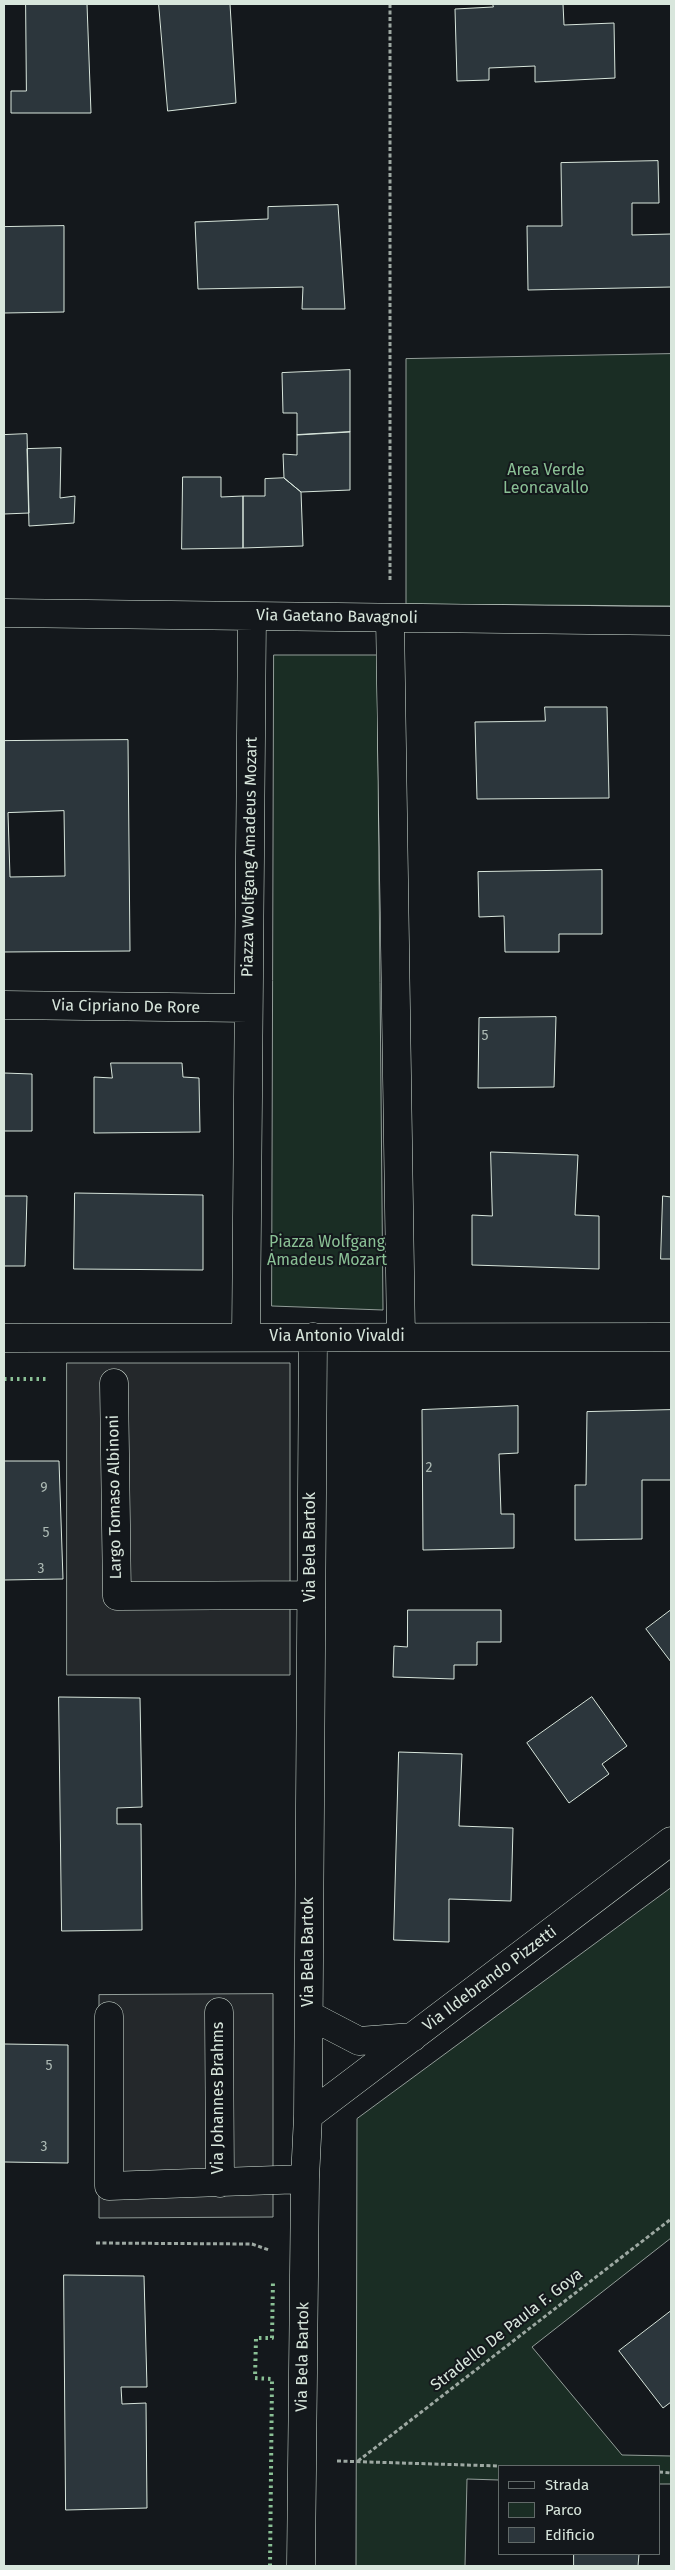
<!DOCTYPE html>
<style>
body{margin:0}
#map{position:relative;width:675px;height:2570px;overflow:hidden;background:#14181c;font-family:"Fira Sans",sans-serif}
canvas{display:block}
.frame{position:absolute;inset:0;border:5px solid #d8e6dc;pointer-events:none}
.legend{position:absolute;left:498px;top:2465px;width:162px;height:90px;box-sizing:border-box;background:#14181c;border:1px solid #626a69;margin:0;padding:6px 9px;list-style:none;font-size:15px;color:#d8e6dc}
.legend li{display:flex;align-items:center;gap:10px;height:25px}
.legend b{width:25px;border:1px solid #626a69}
</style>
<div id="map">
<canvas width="675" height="2570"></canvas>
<div class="frame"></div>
<ul class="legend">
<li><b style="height:6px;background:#14181c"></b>Strada</li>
<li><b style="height:14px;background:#1a2d24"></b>Parco</li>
<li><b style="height:14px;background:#2c363c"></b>Edificio</li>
</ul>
</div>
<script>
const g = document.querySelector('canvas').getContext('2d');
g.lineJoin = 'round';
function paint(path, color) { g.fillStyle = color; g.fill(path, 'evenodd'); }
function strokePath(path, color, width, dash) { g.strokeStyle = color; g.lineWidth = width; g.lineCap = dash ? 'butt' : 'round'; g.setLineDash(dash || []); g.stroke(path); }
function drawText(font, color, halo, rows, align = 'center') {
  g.font = font + ' "Fira Sans",sans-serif'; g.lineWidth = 4; g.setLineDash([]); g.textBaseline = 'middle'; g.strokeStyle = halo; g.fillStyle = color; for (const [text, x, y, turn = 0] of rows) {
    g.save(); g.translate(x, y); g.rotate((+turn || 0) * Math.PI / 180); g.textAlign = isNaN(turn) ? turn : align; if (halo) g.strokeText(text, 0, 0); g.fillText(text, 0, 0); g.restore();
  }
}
const green = new Path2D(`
 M671,354V606L406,604V359Z
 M274,655H377L383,1310L272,1306Z
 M671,1888V2238L532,2347L622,2455L671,2456V2484H659V2466H499V2480L467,2479L465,2566H356L357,2119Z`);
const parking = new Path2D(`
 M67,1363H290V1675H67Z
 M273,1994V2217L99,2218V1995Z`);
const building = new Path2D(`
 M26,4H87L91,113H11V91H26Z
 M159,4H230L236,103L168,111Z
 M493,4H563L564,25L614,23L615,78L535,82V66L489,68V80L457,81L455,9L493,7Z
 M658,161L659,203H632V235L671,234V287L528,290L527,226H562L561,163Z
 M338,205L345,309H302L303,287L198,289L195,222L268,219V207Z
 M64,226V312L4,313V227Z
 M350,370V432L297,435V413H283L282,373Z
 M350,432V490L301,492L284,478L283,454L297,455V435Z
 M27,434L29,513L4,514V435Z
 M61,448L60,498L75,496L74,523L29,526L27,449Z
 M183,477H221V497L243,496V548L182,549Z
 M284,478L301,492L303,546L243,548V496H265V479Z
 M545,707H607L609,798L477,799L475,722L545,721Z
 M128,740L130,951L4,952V741ZM64,811L65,876L10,877L8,813Z
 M602,870V934H559V952H505L504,916L479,917L478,872Z
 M556,1017L554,1087L478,1088L479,1018Z
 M111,1063H182L183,1077L199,1078L200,1132L94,1133V1077L112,1078Z
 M4,1073L32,1074V1131H4Z
 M491,1152L578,1155L575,1215L599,1216V1269L472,1265V1215L492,1216Z
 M75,1193L203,1195V1270L74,1269Z
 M4,1196H27L25,1266H4Z
 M663,1196L671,1197V1259H661Z
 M518,1406V1453L499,1454L501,1514H514V1548L423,1550L422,1410Z
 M671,1410V1480H642V1539L575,1540V1485H586L587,1412Z
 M4,1461H59L63,1579L4,1580Z
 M408,1610H501V1642H477V1665H454V1679L393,1677L394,1646L407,1647Z
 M671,1610V1662L646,1629Z
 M59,1697L140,1698L142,1807L117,1808V1824H141L142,1930L62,1931Z
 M592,1697L627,1746L602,1764L609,1774L569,1803L527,1743Z
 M399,1752L462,1754L459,1826L513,1828L511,1901L449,1899V1942L394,1940Z
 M4,2044L68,2045V2163L4,2162Z
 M64,2275L144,2276L147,2387H121L122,2404L146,2403L147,2508L66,2510Z
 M671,2311V2402L663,2408L619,2351Z
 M574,2554H639L638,2566H574Z`);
const path = new Path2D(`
 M390,4V582
 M96,2243L252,2244L269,2250
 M337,2461L499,2466
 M358,2461L671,2219
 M659,2472L671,2473`);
const minor = new Path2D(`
 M4,613L671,621
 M390,618L401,1337
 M4,1005L248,1008
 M246,1337L252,616
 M4,1338L671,1337
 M114,1383L117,1596L311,1595
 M219,2012L220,2183
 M309,2015L359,2041L413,2037
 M109,2016V2186L305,2179
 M308,2116L671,1841
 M301,2566L305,2179L308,2116L313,1337`);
const hedge = new Path2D(`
 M4,1379H47
 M270,2566L272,2379L255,2378L256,2338H272L273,2280`);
const numberNames = [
 ["5",485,1036],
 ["2",429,1468],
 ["9",44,1488],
 ["5",46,1533],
 ["3",41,1569],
 ["5",49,2066],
 ["3",44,2147]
];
const parkNames = [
 ["Area Verde",546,471],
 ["Leoncavallo",546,489],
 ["Piazza Wolfgang",327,1243],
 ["Amadeus Mozart",327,1261]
];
const streetNames = [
 ["Via Gaetano Bavagnoli",337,617,1],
 ["Piazza Wolfgang Amadeus Mozart",250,857,-89],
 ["Via Cipriano De Rore",126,1007,1],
 ["Via Antonio Vivaldi",337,1337],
 ["Largo Tomaso Albinoni",115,1497,-91],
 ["Via Bela Bartok",311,1547,-90],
 ["Via Bela Bartok",309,1952,-90],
 ["Via Ildebrando Pizzetti",490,1979,-37],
 ["Via Johannes Brahms",219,2098,-90],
 ["Stradello De Paula F. Goya",507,2330,-38],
 ["Via Bela Bartok",303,2357,-89]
];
paint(green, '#1a2d24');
strokePath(green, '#939e99', 1);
paint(parking, '#24282b');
strokePath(parking, '#939e99', 1);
paint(building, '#2c363c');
strokePath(building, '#d8e6dc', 1);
strokePath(minor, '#d8e6dc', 29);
strokePath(path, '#9da8a2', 3, [4, 2.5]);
strokePath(minor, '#14181c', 28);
strokePath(hedge, '#8ac095', 4, [2.5, 4]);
drawText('14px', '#adbab4', null, numberNames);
drawText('16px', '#8ac095', '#14181c', parkNames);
drawText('16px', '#d8e6dc', '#14181c', streetNames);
</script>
